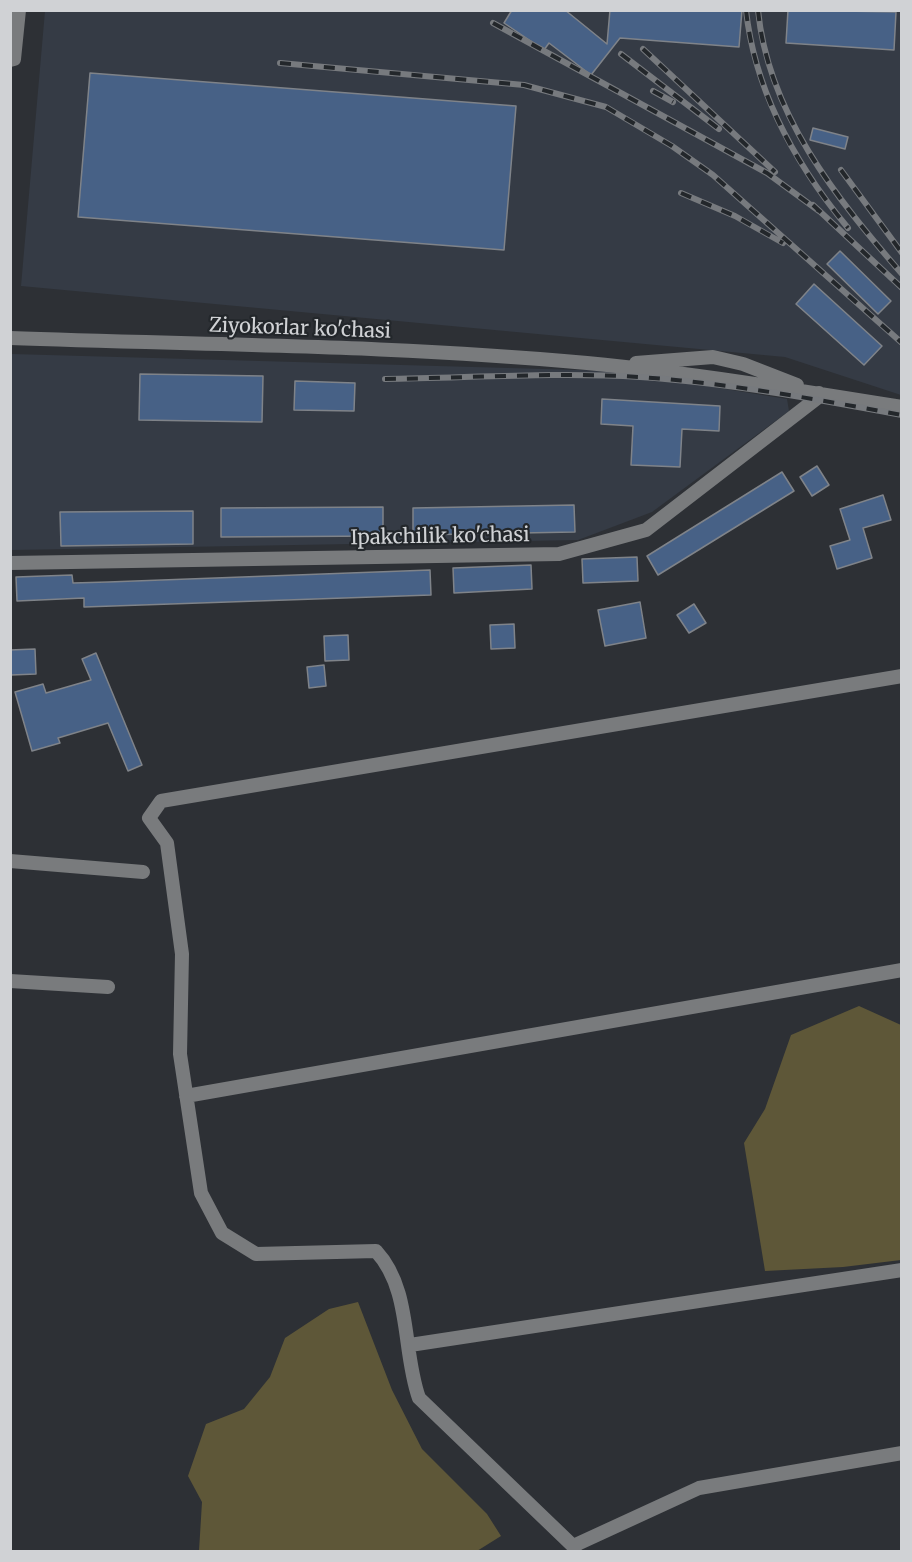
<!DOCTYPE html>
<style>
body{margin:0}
#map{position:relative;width:912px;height:1562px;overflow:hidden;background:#2d3035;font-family:Merriweather,serif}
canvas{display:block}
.frame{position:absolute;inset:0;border:12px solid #d0d2d5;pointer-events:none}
</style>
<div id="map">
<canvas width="912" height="1562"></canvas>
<div class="frame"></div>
</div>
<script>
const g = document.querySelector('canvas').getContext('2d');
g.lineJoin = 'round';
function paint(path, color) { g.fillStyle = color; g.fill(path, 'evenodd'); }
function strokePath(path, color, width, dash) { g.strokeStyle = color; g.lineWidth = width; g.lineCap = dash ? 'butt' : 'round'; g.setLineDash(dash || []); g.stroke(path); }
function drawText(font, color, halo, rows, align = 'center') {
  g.font = font + ' Merriweather,serif'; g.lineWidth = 4.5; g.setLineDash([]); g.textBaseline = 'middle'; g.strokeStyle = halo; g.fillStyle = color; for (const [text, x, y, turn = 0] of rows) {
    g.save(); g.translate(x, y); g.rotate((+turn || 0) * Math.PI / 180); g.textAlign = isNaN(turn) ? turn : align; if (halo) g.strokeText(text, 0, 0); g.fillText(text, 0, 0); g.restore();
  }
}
const built = new Path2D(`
 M45,11H901V395L785,357L21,286Z
 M12,354L615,371L787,399L789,411L652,512L578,540L12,550Z`);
const green = new Path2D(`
 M859,1006L901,1025V1260L843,1267L765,1271L744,1143L765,1109L791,1035Z
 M358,1302L392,1390L422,1449L487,1514L501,1536L477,1551H199L202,1502L188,1476L206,1424L244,1409L270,1377L285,1338L329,1309Z`);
const building = new Path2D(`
 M512,10H565L607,44L610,10H742L739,47L620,38L591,75L549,43L544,50L504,23Z
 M788,10L896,12L894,50L786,43Z
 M90,73L516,106L504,250L78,217Z
 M813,128L848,137L845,149L810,140Z
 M840,251L891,301L878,314L827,264Z
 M814,284L882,346L864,365L796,304Z
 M140,374L263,376L262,422L139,420Z
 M295,381L355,383L354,411L294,410Z
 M602,399L720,406L719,431L682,429L680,467L631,465L633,426L601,424Z
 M817,466L829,485L812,496L800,477Z
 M782,472L794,491L658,575L647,556Z
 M883,495L891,520L863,528L872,558L837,569L830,546L850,540L840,509Z
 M574,505L575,532L413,535V508Z
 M383,507V536L221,537V508Z
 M193,511V544L61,546L60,512Z
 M637,557L638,581L583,583L582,559Z
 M531,565L532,589L454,593L453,568Z
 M430,570L431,595L84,607V598L17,601L16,577L72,575L73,583L108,582Z
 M640,602L646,638L605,646L598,610Z
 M694,604L706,623L689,633L677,615Z
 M514,624L515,648L491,649L490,625Z
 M348,635L349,660L325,661L324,636Z
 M35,649L36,674L11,675L10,650Z
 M96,653L142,765L128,771L108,723L58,738L60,743L32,751L15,692L43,684L46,693L91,680L82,659Z
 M324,665L326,686L309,688L307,667Z`);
const minor = new Path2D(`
 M10,60L14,59L19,10
 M10,338C202,345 396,345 587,363C692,373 797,390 902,407
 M636,363L713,357L743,364L797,385
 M10,563L559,554L646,530L816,399L819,393
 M10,861L143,872
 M10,981L108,987
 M186,1096L902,970
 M410,1345L902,1270
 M573,1546L699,1488L902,1453
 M575,1552L573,1546L419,1398C402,1351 412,1290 376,1251L256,1254L222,1233L201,1193L180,1054L182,954L167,843L149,818L161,801L902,676`);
const rail = new Path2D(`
 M746,10C755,93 796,165 848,228
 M758,10C768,113 836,198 902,274
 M493,23L767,173L819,211
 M643,49L775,172
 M621,54L719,129
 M280,63L524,85L606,107L672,146L713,175L902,343
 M653,91L673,102
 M841,170L902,253
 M681,193L735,216L783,243
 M813,205L902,288
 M385,379C469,378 556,372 640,377C728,383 815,399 902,415`);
const streetNames = [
 ["Ziyokorlar ko'chasi",300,329,2],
 ["Ipakchilik ko'chasi",440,537,-1]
];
paint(built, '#353b45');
paint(green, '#5e5738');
paint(building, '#476186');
strokePath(building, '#7f8389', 1.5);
strokePath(minor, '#797b7d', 14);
strokePath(rail, '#777a7e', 6);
strokePath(rail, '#23272b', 4, [11]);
drawText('20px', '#d0d2d5', '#23272b', streetNames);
</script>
